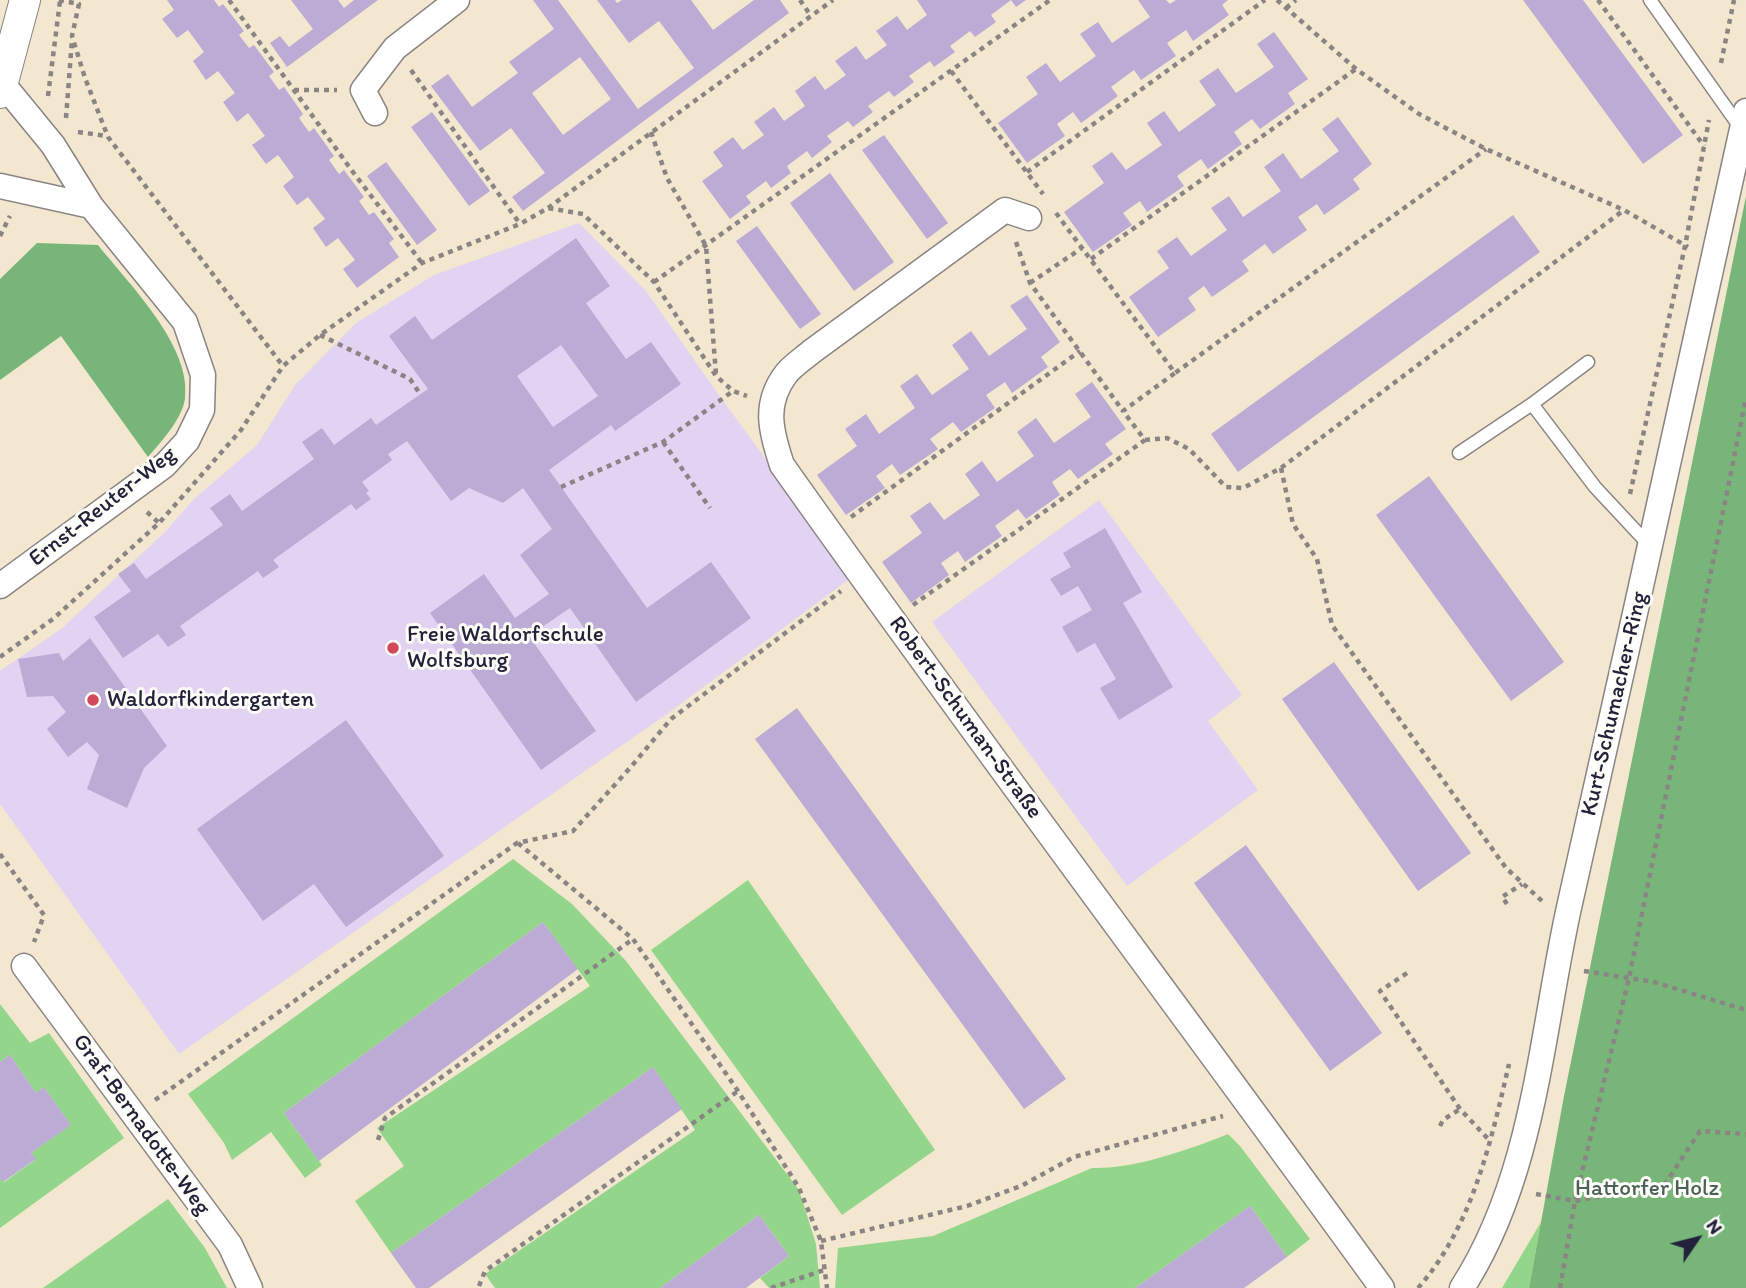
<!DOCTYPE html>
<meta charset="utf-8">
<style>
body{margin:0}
#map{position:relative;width:1746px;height:1288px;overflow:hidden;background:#f3e7cf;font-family:Itim,sans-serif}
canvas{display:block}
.north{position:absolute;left:1662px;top:1204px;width:70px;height:70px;-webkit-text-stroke:5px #fdfcf7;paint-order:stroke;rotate:55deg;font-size:19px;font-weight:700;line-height:28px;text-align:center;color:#22223b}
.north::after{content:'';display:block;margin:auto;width:24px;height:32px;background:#22223b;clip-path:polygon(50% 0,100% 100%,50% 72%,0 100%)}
</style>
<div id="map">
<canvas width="1746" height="1288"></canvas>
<div class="north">N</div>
</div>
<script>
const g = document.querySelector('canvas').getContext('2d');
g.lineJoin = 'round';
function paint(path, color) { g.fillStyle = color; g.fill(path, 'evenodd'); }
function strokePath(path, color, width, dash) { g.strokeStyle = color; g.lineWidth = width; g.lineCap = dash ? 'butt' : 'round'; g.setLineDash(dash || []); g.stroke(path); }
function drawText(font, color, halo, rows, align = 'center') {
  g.font = font + ' Itim,sans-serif'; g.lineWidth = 6; g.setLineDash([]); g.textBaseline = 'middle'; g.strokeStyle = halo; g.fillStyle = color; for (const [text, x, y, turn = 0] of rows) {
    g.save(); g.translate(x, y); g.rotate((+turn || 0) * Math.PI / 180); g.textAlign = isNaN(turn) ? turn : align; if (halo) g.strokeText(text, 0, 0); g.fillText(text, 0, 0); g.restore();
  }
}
const built = new Path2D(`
 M579,223L646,291L716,391L852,577L667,714L179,1054L0,804V671L61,629L165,532L194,499L257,445L295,385L356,323L434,275Z
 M1099,500L1242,695L1208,721L1258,790L1127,886L932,622Z`);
const green = new Path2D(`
 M513,859L572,904L626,961L799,1190L816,1244L820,1288H769L760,1278L789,1256L759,1215L660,1288H495L485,1274L695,1130L653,1067L391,1253L355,1201L404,1166L377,1128L590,986L543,922L284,1113L322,1165L305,1178L271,1132L232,1160L224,1143L188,1094Z
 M748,880L935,1150L842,1215L651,950Z
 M0,1004L30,1043L49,1033L124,1138L0,1228V1178L4,1182L35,1160L31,1153L70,1124L44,1087L36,1093L10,1055L0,1062Z
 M1228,1134L1240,1146L1310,1239L1287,1257L1250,1206L1135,1288H835L838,1248L933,1236L1092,1168C1135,1169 1188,1150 1228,1134Z
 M168,1199L205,1248L227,1288H43Z
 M1541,1222L1529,1288H1502Z`);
const forest = new Path2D(`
 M1746,196V1288H1529L1564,1096Z
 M37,243L98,245C128,283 192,346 185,398C183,418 161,442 148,457L61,336L0,380V279Z`);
const building = new Path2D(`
 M167,0H214L219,7L223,4L244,31L239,35L249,48L254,45L274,72L269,76L279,90L284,87L303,114L299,118L309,132L314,128L334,156L329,160L339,174L344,170L364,197L359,201L369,215L374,212L394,239L389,243L399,257L357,288L343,269L355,260L338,238L326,247L313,228L325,219L308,197L297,205L283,186L294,177L278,155L266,164L252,145L265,136L248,113L237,122L223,102L235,93L218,71L206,80L193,61L204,52L188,30L177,38L162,19L174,10Z
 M291,0H338L344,8L354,0H378L287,67L270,43L280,36L289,47L313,29Z
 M533,0H558L638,109L694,68L659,21L629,43L597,0H615L617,3L622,0H691L713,30L754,0H780L789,13L523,211L512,197L545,173L511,128L480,151L431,86L448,74L472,107L518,73L509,62L554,29ZM580,57L611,99L563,135L532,93Z
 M917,0H1026L1016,7L1011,0L991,15L996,22L975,37L970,31L950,46L955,52L934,67L930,61L909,76L914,82L894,97L889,91L868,106L873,112L853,127L848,121L827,136L832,142L812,158L807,151L787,166L791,173L771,188L766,181L746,196L751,203L730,219L702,181L723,166L713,152L733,137L743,150L764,135L754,122L774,107L784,121L805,106L795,91L815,76L825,90L846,75L835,61L856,46L866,60L887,45L876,31L897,16L907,30L927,15Z
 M1138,0H1166L1170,4L1176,0H1228L1222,5L1229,15L1193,41L1186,30L1167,43L1176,56L1141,80L1134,70L1111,87L1118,96L1081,123L1073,112L1057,124L1065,136L1027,163L998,123L1038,94L1026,77L1046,63L1060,82L1096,56L1080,34L1098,22L1112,43L1150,17Z
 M1523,0H1583L1683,135L1643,164Z
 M1274,32L1308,79L1288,93L1295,104L1260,129L1252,119L1234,132L1242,144L1208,169L1201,159L1177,176L1184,186L1147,212L1140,201L1123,213L1132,225L1093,252L1064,212L1104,183L1092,166L1112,152L1126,170L1162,145L1147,123L1164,111L1179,132L1216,105L1199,81L1218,68L1236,93L1274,67L1257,44Z
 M432,112L490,191L469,206L411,127Z
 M1338,117L1372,164L1353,179L1360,189L1324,215L1317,204L1298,217L1307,230L1273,254L1265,244L1242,261L1249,271L1212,297L1204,286L1188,298L1196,310L1158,337L1129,297L1169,268L1157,251L1177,237L1191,256L1227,230L1211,208L1229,196L1243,217L1281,191L1264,167L1283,153L1301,179L1339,151L1322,129Z
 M884,135L948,223L927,239L862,150Z
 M386,162L437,230L417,245L367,176Z
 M830,173L894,262L854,291L790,203Z
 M1513,215L1540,252L1238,472L1211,434Z
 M757,226L821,314L800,329L736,241Z
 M576,238L610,286L586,303L626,359L651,342L681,384L615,431L611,425L549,470L647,608L711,562L751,618L636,702L570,608L529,636L596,731L541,770L430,613L484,574L515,618L549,594L520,555L552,529L523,488L503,503L469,488L451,501L407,441L388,454L392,460L362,482L369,491L366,493L371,499L356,510L351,504L273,560L279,567L263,578L258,571L180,626L186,635L168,647L158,634L123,658L94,617L131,591L118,574L134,563L146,579L223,525L210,508L230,494L242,511L314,459L302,442L322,428L334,445L371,418L376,425L428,389L389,336L415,316L432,340ZM561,345L598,396L553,427L517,376Z
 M1027,295L1060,342L1041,357L1048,367L1012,393L1005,382L986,395L995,408L961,432L953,422L930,439L938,449L900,475L892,464L876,476L885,488L846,515L817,475L857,446L845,429L866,414L879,434L915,408L900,386L917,374L932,395L969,369L952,345L971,331L989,356L1027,329L1010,306Z
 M1092,382L1126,429L1105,444L1113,454L1078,479L1070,469L1052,482L1060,495L1026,519L1018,509L995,526L1002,536L965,562L958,551L941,563L949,575L911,603L882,562L922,533L910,516L930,502L944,520L980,495L965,474L982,461L997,482L1034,456L1017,432L1036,418L1054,443L1091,417L1075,394Z
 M1429,476L1564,662L1511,701L1376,515Z
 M1105,528L1142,592L1123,603L1173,687L1119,720L1100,688L1116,679L1095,643L1077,653L1062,627L1092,610L1078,586L1061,596L1050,579L1071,567L1063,553Z
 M90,638L167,746L144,768L127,808L87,789L99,755L87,742L68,757L47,729L66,712L53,696L27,697L18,659L59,653L63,661Z
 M1334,662L1471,853L1418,891L1282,699Z
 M797,708L1066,1079L1024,1109L755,739Z
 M346,720L444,856L346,927L314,884L263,921L197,829Z
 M1246,845L1382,1033L1330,1071L1194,883Z
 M543,922L578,969L319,1161L284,1113Z
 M10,1055L36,1093L44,1087L71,1125L31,1153L36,1159L3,1182L0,1178V1062Z
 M653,1067L682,1109L429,1288H416L391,1253Z
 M1250,1206L1287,1257L1244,1288H1135Z
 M759,1215L789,1256L746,1288H660Z`);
const path = new Path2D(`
 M59,0L79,4L72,36L85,78L108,137L283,366
 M229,0L350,168L422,263
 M800,0L811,16
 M1277,0L1356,69L1419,114L1486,149L1624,210L1688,247
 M1598,0L1704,146
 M1286,8L1296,0
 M1721,63L1734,0
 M411,70L520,224
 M951,71L1043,194
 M294,90H337
 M48,96L60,1
 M66,118L72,40
 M78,132L107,136
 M651,132L667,178L706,246L716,375
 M1027,172L1265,0
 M548,208L833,0
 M1056,213L1175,373L1486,149
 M0,236L10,216
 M1016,242L1030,283L1123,411
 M1091,259L1356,69
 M654,282L1050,0
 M1030,283L1082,248
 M320,335L410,379L420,394
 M1145,440L1167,438L1189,449L1226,487L1243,488L1281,468L1624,210
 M663,442L710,508
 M1281,468L1293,524L1317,559L1332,625L1506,868L1542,901
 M561,487L663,442L733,391
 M1630,494L1685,246L1709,120
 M147,512L159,523
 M851,517L1080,351
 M913,605L1145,440L1123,411L1175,373
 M0,657L53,619L159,523L241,430L283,366L320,335L422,263L520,224L548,208L583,214L654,282L716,376L733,391L747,396
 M518,843L633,939L738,1091L799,1188L821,1241L827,1288
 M0,854L44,915L34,942
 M1507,904L1502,897L1522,884
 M1584,971L1654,982L1746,1010
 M1407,973L1380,991L1460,1109L1491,1142
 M155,1100L517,843L573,831L630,768L671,719L841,591
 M1440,1126L1443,1120L1460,1109
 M378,1140L385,1118L633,939
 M1536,1194L1575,1201L1665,1184L1700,1131L1746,1134
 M821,1241L967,1206L1021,1186L1074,1157L1223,1116
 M479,1286L485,1271L738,1091
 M771,1288L824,1270
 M1418,1288C1472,1227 1491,1142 1509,1064
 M1560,1288L1575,1201L1629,978L1746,398`);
const service = new Path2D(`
 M1650,0L1742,130
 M1532,404L1588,362
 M1459,453L1532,404L1595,487L1650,546`);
const minor = new Path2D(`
 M375,113L363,90L395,48L457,0
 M0,186L91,206
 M1029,218L1005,210L811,352C803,359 792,366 786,374C763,404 771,432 782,465C978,742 1183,1013 1382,1288
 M0,586L165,465L187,441L202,410L203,375L185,322L91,206L53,145L3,84
 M24,966L230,1245L250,1288
 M1462,1288C1535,1175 1541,1032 1570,903C1629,639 1689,376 1746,111`);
const tertiary = new Path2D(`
 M0,93L25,0`);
const markers = [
 [393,648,7,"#d1495b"],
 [93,700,7,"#d1495b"]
];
const streetNames = [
 ["Ernst-Reuter-Weg",103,507,-38],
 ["Kurt-Schumacher-Ring",1615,704,-77],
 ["Robert-Schuman-Straße",965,718,54],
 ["Graf-Bernadotte-Weg",141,1125,54]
];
const poiNames = [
 ["Freie Waldorfschule",407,635],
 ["Wolfsburg",407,661],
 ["Waldorfkindergarten",107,700]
];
const parkNames = [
 ["Hattorfer Holz",1647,1189]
];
paint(built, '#e3d3f2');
paint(green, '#94d58c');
paint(forest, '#77b678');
paint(building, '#bbabd5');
strokePath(service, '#8a8485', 15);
strokePath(minor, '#8a8485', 27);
strokePath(tertiary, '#8a8485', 32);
strokePath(path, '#8a8485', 4.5, [5, 5]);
strokePath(service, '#fff', 12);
strokePath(minor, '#fff', 24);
strokePath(tertiary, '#fff', 30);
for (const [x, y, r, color] of markers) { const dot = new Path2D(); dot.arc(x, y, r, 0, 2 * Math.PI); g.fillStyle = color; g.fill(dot); strokePath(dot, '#fdfcf7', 2.5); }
drawText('23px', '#22223b', '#fdfcf7', streetNames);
drawText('23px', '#22223b', '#fdfcf7', poiNames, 'left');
drawText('23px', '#4a6157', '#fdfcf7', parkNames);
</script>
